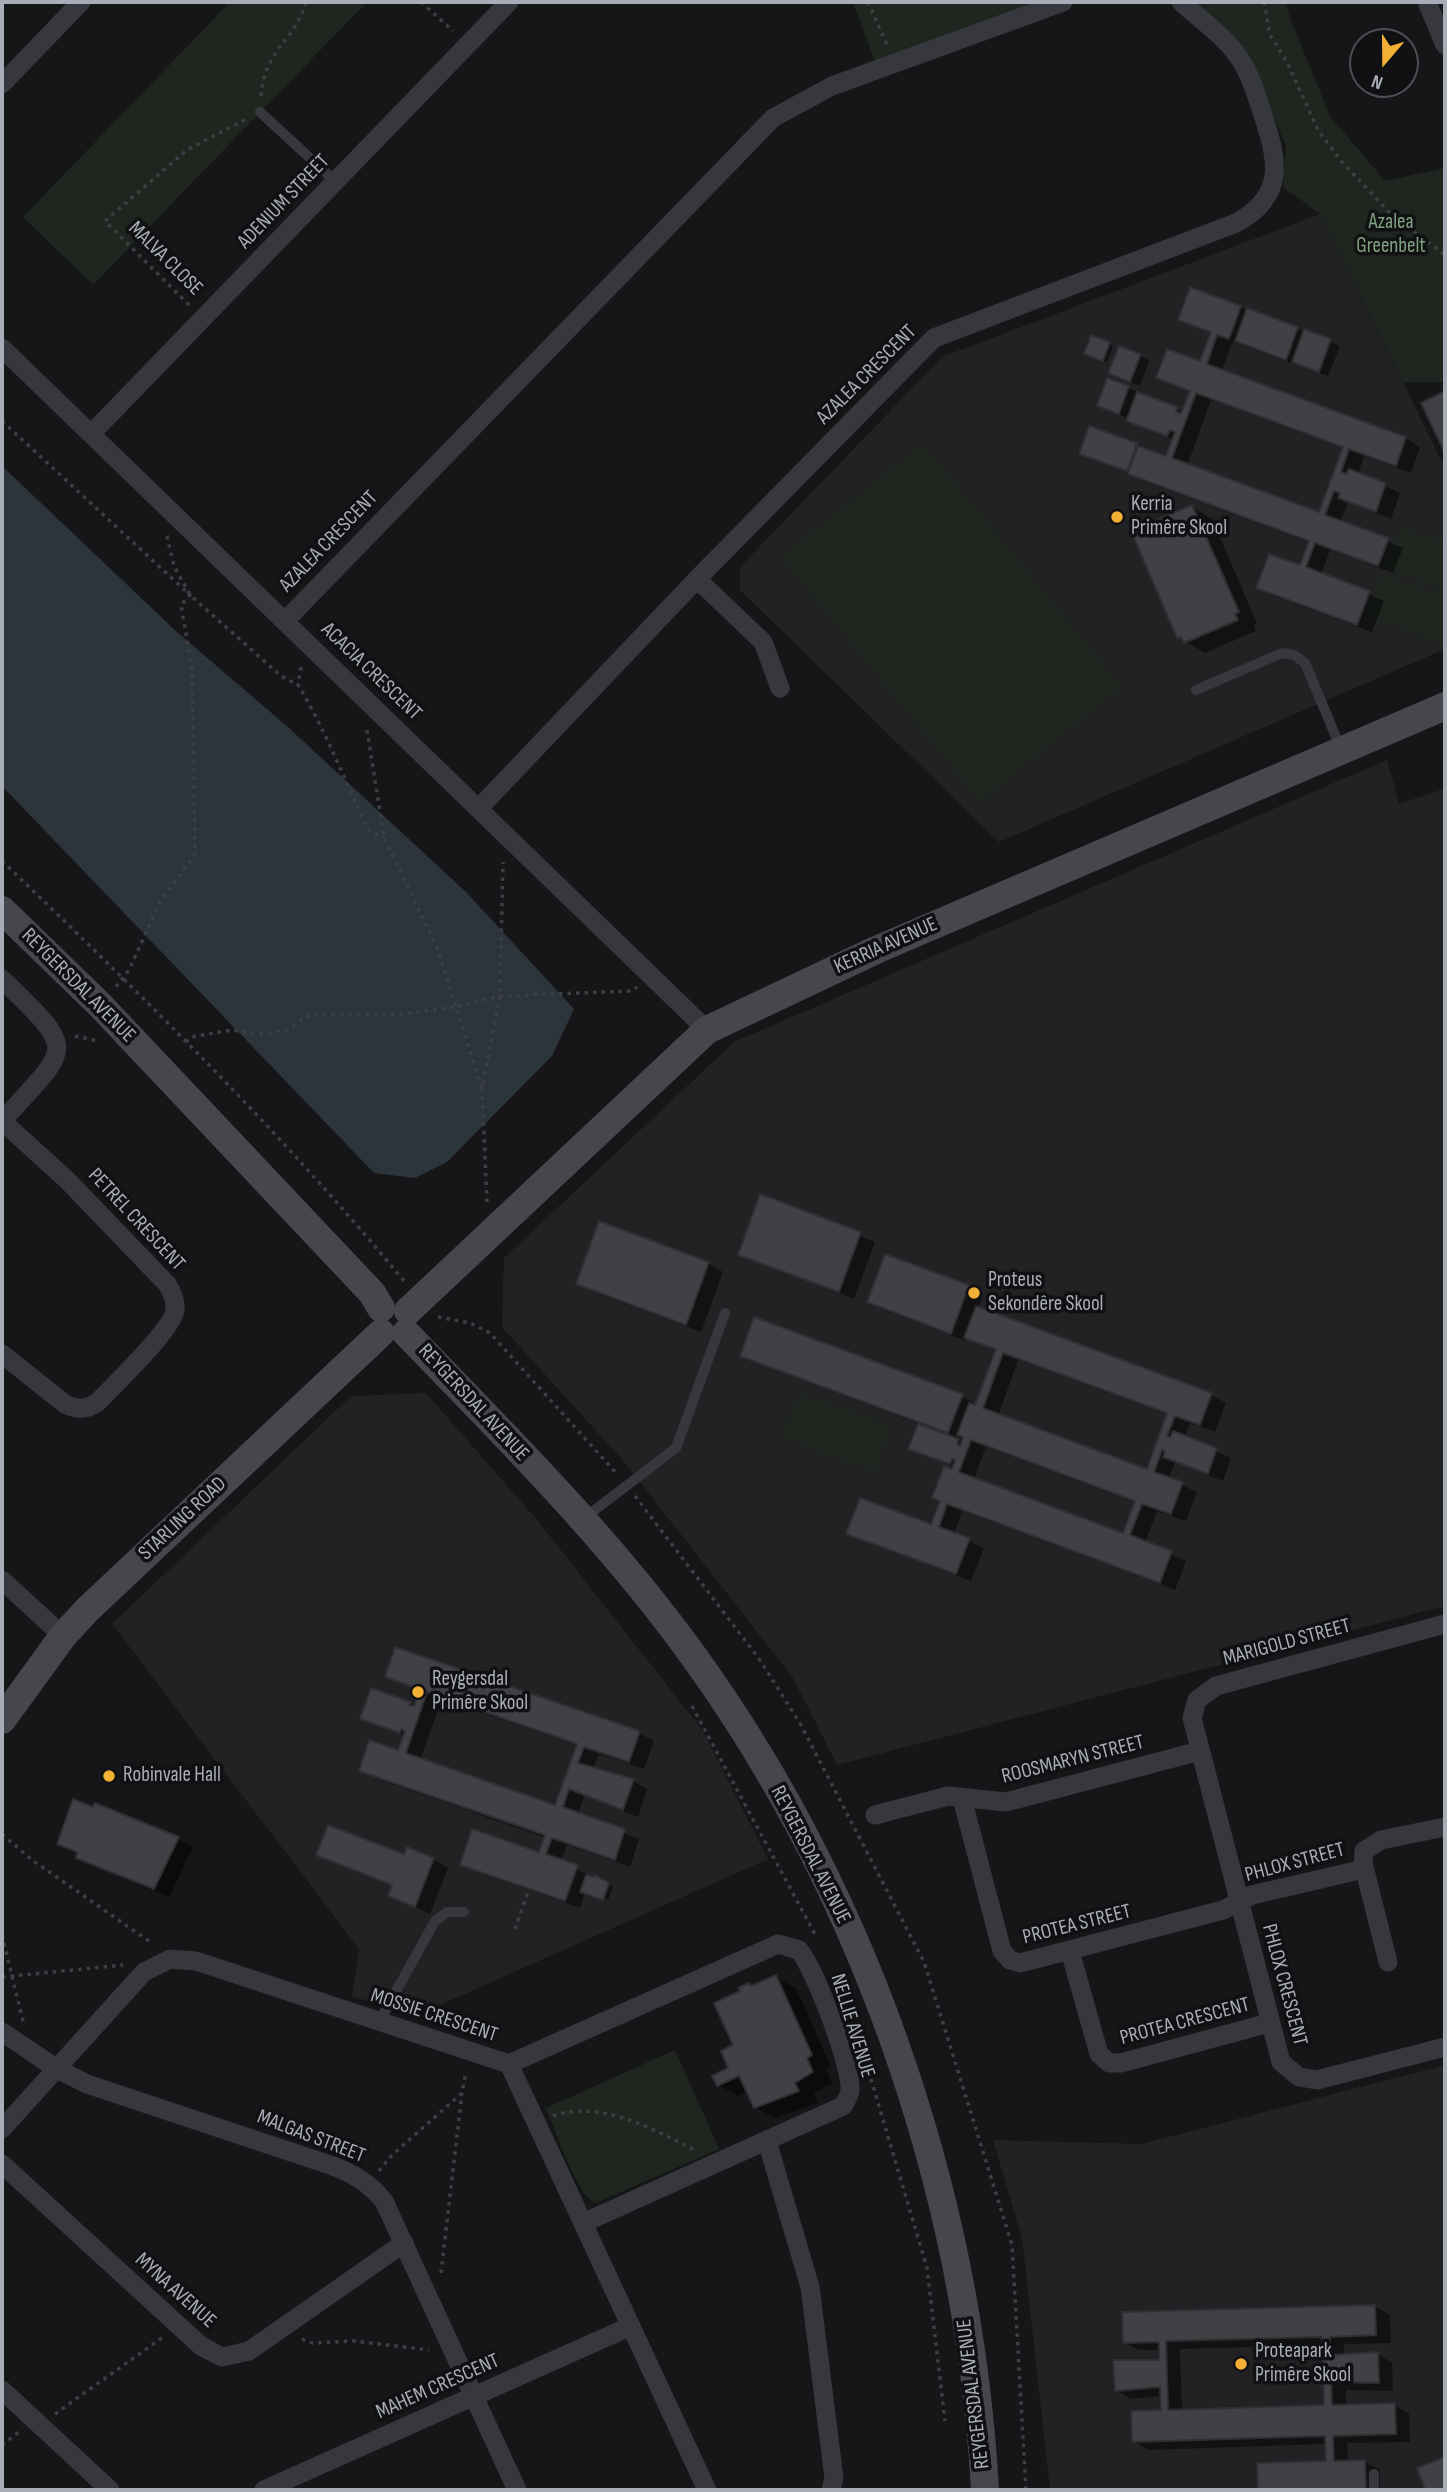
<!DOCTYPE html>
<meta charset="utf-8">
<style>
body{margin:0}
#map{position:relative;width:1447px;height:2492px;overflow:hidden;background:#161618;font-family:"Sofia Sans Condensed",sans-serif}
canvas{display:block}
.frame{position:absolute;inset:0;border:4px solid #a8adb8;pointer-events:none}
.north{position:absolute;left:1349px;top:28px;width:70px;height:70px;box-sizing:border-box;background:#111113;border:2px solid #4d4f55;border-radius:50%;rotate:200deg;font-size:19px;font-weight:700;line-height:28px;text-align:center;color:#a8adb8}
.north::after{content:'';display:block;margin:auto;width:24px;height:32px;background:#f2b134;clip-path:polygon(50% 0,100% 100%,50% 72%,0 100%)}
</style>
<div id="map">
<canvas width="1447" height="2492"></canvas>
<div class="frame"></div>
<div class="north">N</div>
</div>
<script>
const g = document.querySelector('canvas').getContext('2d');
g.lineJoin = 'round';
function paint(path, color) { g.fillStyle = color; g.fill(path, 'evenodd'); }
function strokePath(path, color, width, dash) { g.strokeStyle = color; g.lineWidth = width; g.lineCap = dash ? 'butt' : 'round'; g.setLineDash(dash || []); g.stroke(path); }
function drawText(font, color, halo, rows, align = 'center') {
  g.font = font + ' "Sofia Sans Condensed",sans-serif'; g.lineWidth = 7; g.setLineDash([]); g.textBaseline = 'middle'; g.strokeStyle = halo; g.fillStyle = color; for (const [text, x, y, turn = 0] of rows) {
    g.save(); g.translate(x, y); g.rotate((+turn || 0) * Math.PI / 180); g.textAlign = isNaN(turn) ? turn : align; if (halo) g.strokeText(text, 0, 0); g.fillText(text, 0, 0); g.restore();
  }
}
const built = new Path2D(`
 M1320,214L1445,468V649L999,842L740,590V567L942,357Z
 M1387,760L1399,804L1444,789L1445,793V1606L837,1765L793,1678L626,1464L502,1327L504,1258L734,1042Z
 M426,1393L538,1521L703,1731L768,1859L413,2017L352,1996L359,1949L112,1624L351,1396Z
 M1445,2065V2490H1050L1022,2238L993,2140L1142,2144Z`);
const green = new Path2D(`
 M230,2H367L93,285L23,217Z
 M853,2H1039L875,62Z
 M1192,2H1286L1290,18L1330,116L1385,181L1445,168V382H1403L1320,214L1283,187L1286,146L1245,51Z
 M923,443L1122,687L980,802L781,557Z
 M1400,526L1445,542V591L1385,568Z
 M1382,573L1445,596L1444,644L1366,616Z
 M799,1392L892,1426L875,1472L782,1438Z
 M675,2050L719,2149L596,2203C577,2197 555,2128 546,2108Z`);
const water = new Path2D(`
 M2,466L177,632L289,728L466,892L574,1009L552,1056L447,1162L415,1178L374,1173L2,786Z`);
const shadow = new Path2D(`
 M1240,307L1340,346L1328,376L1232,342L1222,371L1406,438L1420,447L1411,473L1364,456L1358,474L1400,493L1391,519L1348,502L1340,522L1403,548L1393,573L1330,550L1321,575L1384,601L1372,632L1273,596L1258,587L1301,567L1310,543L1145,482L1131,473L1081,453L1090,428L1167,458L1174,440L1099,405L1128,388L1184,412L1191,393L1158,378L1201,364L1212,334L1180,319ZM1211,400L1345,449L1320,515L1187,466Z
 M1109,344L1113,346L1107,362L1091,356Z
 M1140,355L1149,361L1140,386L1120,378Z
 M1192,507L1212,519L1257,623L1254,625L1256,631L1205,653L1178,637Z
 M761,1196L875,1242L854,1299L740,1254Z
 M886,1256L969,1287L983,1296L978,1309L1211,1395L1226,1403L1215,1432L1190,1423L1184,1438L1231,1458L1223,1481L1175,1462L1169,1479L1197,1492L1186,1521L1157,1511L1145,1543L1186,1561L1175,1590L962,1511L954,1534L984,1548L971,1581L863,1541L849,1533L932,1526L954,1467L910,1448L919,1424L756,1363L742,1355L962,1396L977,1405L997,1351L968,1338L966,1341L884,1310L869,1302ZM1018,1360L1169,1415L1148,1471L998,1416ZM986,1447L1136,1503L1124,1535L974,1479Z
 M708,1263L723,1272L701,1332L593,1292L578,1283Z
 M387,1676L639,1733L654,1741L644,1769L599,1754L593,1769L633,1781L647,1789L638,1817L584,1796L578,1814L639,1839L630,1867L567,1845L561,1861L613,1887L608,1900L585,1893L580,1908L477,1872L462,1864L540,1854L546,1838L375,1778L361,1770L400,1752L405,1736L363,1718L410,1703L416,1706L421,1692ZM442,1699L578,1746L556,1807L420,1760Z
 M178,1839L193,1847L169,1897L92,1865L59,1843Z
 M318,1854L433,1859L448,1868L430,1914L390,1895L393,1886Z
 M776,1977L796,1988L831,2067L826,2069L832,2083L814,2094L818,2103L775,2118L755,2107L748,2091L738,2096L718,2085L731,2069L742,1992L749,1985L753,1987Z
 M1375,2306L1390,2315L1391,2343L1344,2344V2356L1378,2354L1392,2363L1393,2391L1346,2390V2406L1394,2405L1409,2414L1410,2442L1347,2443L1348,2462H1365L1380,2470V2490H1260L1259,2465L1327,2463V2444L1148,2450L1133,2441L1163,2412L1162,2396L1131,2399L1116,2390L1161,2362V2350H1139L1124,2342ZM1324,2345L1326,2407L1182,2411L1180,2349Z`);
const building = new Path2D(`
 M1190,287L1241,306L1229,339L1217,335L1207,364L1406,437L1396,466L1349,449L1341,472L1346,474L1349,469L1386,483L1376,512L1338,498L1340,493L1334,491L1325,515L1389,538L1378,566L1315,543L1306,567L1370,591L1357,625L1256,588L1269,554L1300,565L1309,541L1128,474L1138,446L1166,456L1175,432L1170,430L1167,436L1126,421L1137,392L1178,407L1176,412L1181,413L1190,391L1156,378L1167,349L1200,361L1211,332L1178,320ZM1196,393L1343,447L1319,512L1172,458Z
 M1247,308L1298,327L1286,360L1235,341Z
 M1304,329L1331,339L1319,372L1292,362Z
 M1091,335L1110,342L1103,361L1084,354Z
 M1119,346L1141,354L1130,382L1108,373Z
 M1107,378L1129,386L1119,414L1097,406Z
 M1445,391V453L1421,403Z
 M1089,426L1137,443L1127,471L1079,454Z
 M1192,505L1239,612L1235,614L1238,620L1184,643L1181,637L1177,638L1131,531Z
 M760,1194L861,1232L839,1292L738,1255Z
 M599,1221L709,1262L686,1325L576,1284Z
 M885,1254L969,1285L951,1334L867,1302Z
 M976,1306L1212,1393L1200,1425L1175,1416L1167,1436L1170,1438L1173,1431L1217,1448L1208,1474L1163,1457L1165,1451L1162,1450L1154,1472L1183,1482L1171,1514L1142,1504L1130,1535L1172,1551L1160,1583L947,1504L939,1527L970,1538L956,1574L846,1534L860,1498L931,1524L940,1501L932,1498L944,1466L952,1469L955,1460L952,1459L950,1464L908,1449L918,1424L959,1439L957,1444L960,1446L963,1437L957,1435L969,1403L975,1405L996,1349L964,1338ZM1003,1353L1167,1413L1147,1469L983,1408ZM971,1440L1135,1501L1123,1533L959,1472Z
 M754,1317L963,1394L948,1433L740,1356Z
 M395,1647L640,1731L629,1762L584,1747L578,1763L634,1779L623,1810L569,1789L563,1807L625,1829L615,1860L552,1838L546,1854L578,1865L565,1901L460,1865L472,1829L539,1852L545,1835L359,1771L369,1740L398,1750L405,1731L401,1729L400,1733L360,1719L371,1688L411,1702L409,1705L414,1706L419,1689L385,1677ZM427,1692L577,1744L555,1805L406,1753Z
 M73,1799L93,1807L95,1803L179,1837L154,1889L76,1858L77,1852L57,1844Z
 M328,1825L404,1854L407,1847L434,1858L415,1907L388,1896L392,1885L316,1855Z
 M586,1875L594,1877L595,1875L609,1883L603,1900L580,1892Z
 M776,1975L812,2055L807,2058L813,2072L795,2083L799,2091L754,2108L739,2076L717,2086L712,2076L728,2068L721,2051L733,2045L714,2003L740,1991L738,1988L749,1983L751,1986Z
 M1375,2305L1376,2335L1330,2337V2355L1378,2352L1379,2383L1331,2382L1332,2405L1395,2403L1396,2434L1333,2436L1334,2461L1365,2460L1366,2490H1258L1257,2463L1326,2461L1325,2436L1132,2442L1131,2411L1161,2410L1160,2387L1115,2391L1113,2360H1159V2342L1123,2343L1122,2312ZM1322,2337L1324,2405L1168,2410L1166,2341Z
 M1445,2457V2490H1425L1417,2468Z`);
const path = new Path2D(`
 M421,2L453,31
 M868,2L887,45
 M1264,2L1270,35L1287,62L1318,130L1341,161L1391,214L1445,255
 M261,96C265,48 296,40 306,2
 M189,305L105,221L187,150L248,118
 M2,421L190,595L181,605L192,668L195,854L160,902L129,970L115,988
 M167,536L174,566L190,595L281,676L298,685
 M301,667L298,685C327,732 345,783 370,832L384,837
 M367,730L384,837L438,950L482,1089
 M2,861C141,994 281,1132 404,1281
 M75,1036L98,1041
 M186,1042L191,1037L232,1030L262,1034L286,1030L310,1015H395L455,1007L500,996L631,991L637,987
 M487,1202L482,1089L500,996L503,862
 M438,1317L470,1323L490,1333L617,1474
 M635,1496L760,1660L801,1725L924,1962L1012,2245L1026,2490
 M692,1706L817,1938
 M2,1834L32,1860L153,1944
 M515,1929L529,1889
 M2,1935L23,2021
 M2,1977L123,1965
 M871,2079L927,2268L945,2421
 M553,2116C601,2099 654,2130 695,2150
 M379,2171L392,2155L462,2093L466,2072
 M441,2273L462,2093
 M302,2339L312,2343L354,2341L429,2350
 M55,2414L163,2337
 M2,2445L20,2431`);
const lane = new Path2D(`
 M260,112L336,182
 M1196,690L1282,653L1294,655L1305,663L1341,749
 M583,1519L676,1448L725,1313
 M379,2022L435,1921L447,1912H464
 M1374,2474V2490`);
const street = new Path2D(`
 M1427,2L1445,45
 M2,84L81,2
 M2,348L707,1030
 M91,434L509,2
 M697,579L763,642L780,688
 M285,621L773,118L832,86L1063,2
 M479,808L697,579L934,338L1236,223C1288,195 1277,158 1262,112C1254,87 1247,64 1229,45C1215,29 1196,16 1181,2
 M2,979C78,1053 72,1044 2,1121
 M2,1121L67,1180L167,1284C172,1292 176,1300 175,1310C173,1329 114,1385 98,1402C86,1410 77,1410 65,1404L2,1354
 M2,1580L63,1636
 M1445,1624L1216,1686L1197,1700L1192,1718L1281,2062L1299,2077L1317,2080L1445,2047
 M962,1798L1002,1951L1010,1960L1020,1963L1223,1910L1252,1895L1364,1869
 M875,1815L948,1796L1006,1802L1200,1751
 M1070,1951L1099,2054L1109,2063H1121L1269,2023
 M1388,1962L1363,1863L1364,1851L1381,1840L1445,1827
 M2,2032L57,2069L87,2084L333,2166C354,2174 369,2183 384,2201L517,2490
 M509,2064L778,1944L799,1950C815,1970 852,2066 850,2091C849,2096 846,2101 843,2106L583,2223
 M2,2129L144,1972L170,1959L196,1961L509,2064L707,2490
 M767,2141L810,2287L834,2478L831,2490
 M2,2164L201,2346L222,2357L249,2351L404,2243
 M2,2390L110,2490
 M264,2490L631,2326`);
const secondary = new Path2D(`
 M2,910L100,1005L372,1293L381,1308
 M408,1311L707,1030L876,950L1445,706
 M406,1333C500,1430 597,1527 678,1635C861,1879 968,2187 985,2490
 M2,1720L63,1636L87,1610L381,1333`);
const markers = [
 [1117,517,7,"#f2b134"],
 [974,1293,7,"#f2b134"],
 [418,1692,7,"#f2b134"],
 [109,1776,7,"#f2b134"],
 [1241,2364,7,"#f2b134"]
];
const streetNames = [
 ["ADENIUM STREET",284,202,-46],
 ["MALVA CLOSE",165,259,45],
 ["AZALEA CRESCENT",867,375,-45],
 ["AZALEA CRESCENT",329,542,-46],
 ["ACACIA CRESCENT",371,672,44],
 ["KERRIA AVENUE",886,946,-24],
 ["REYGERSDAL AVENUE",78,986,45],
 ["PETREL CRESCENT",136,1220,47],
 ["REYGERSDAL AVENUE",473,1403,47],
 ["STARLING ROAD",183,1519,-43],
 ["MARIGOLD STREET",1287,1643,-15],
 ["ROOSMARYN STREET",1073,1760,-14],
 ["REYGERSDAL AVENUE",810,1855,63],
 ["PHLOX STREET",1295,1863,-15],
 ["PROTEA STREET",1077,1925,-14],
 ["PHLOX CRESCENT",1284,1985,75],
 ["MOSSIE CRESCENT",434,2016,18],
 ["PROTEA CRESCENT",1185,2022,-15],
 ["NELLIE AVENUE",852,2026,73],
 ["MALGAS STREET",311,2137,21],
 ["MYNA AVENUE",175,2291,42],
 ["MAHEM CRESCENT",438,2387,-24],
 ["REYGERSDAL AVENUE",974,2394,-97]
];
const parkNames = [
 ["Azalea",1391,223],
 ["Greenbelt",1391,247]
];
const poiNames = [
 ["Kerria",1131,505],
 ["Primêre Skool",1131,529],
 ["Proteus",988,1281],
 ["Sekondêre Skool",988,1305],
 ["Reygersdal",432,1680],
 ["Primêre Skool",432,1704],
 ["Robinvale Hall",123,1776],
 ["Proteapark",1255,2352],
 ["Primêre Skool",1255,2376]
];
paint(built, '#222225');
paint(green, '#1e261f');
paint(water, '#2c353c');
paint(shadow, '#0007');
paint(building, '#404145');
strokePath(building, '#303034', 2);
strokePath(path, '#3d3f44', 3.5, [3.5, 5]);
strokePath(lane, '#37383d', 10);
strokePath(street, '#37383d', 19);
strokePath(secondary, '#45474d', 28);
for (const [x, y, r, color] of markers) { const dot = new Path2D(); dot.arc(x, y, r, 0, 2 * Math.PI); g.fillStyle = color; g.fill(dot); strokePath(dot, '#111113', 2.5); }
drawText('21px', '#a8adb8', '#111113', streetNames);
drawText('21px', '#7fa381', '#111113', parkNames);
drawText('21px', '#a8adb8', '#111113', poiNames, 'left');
</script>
